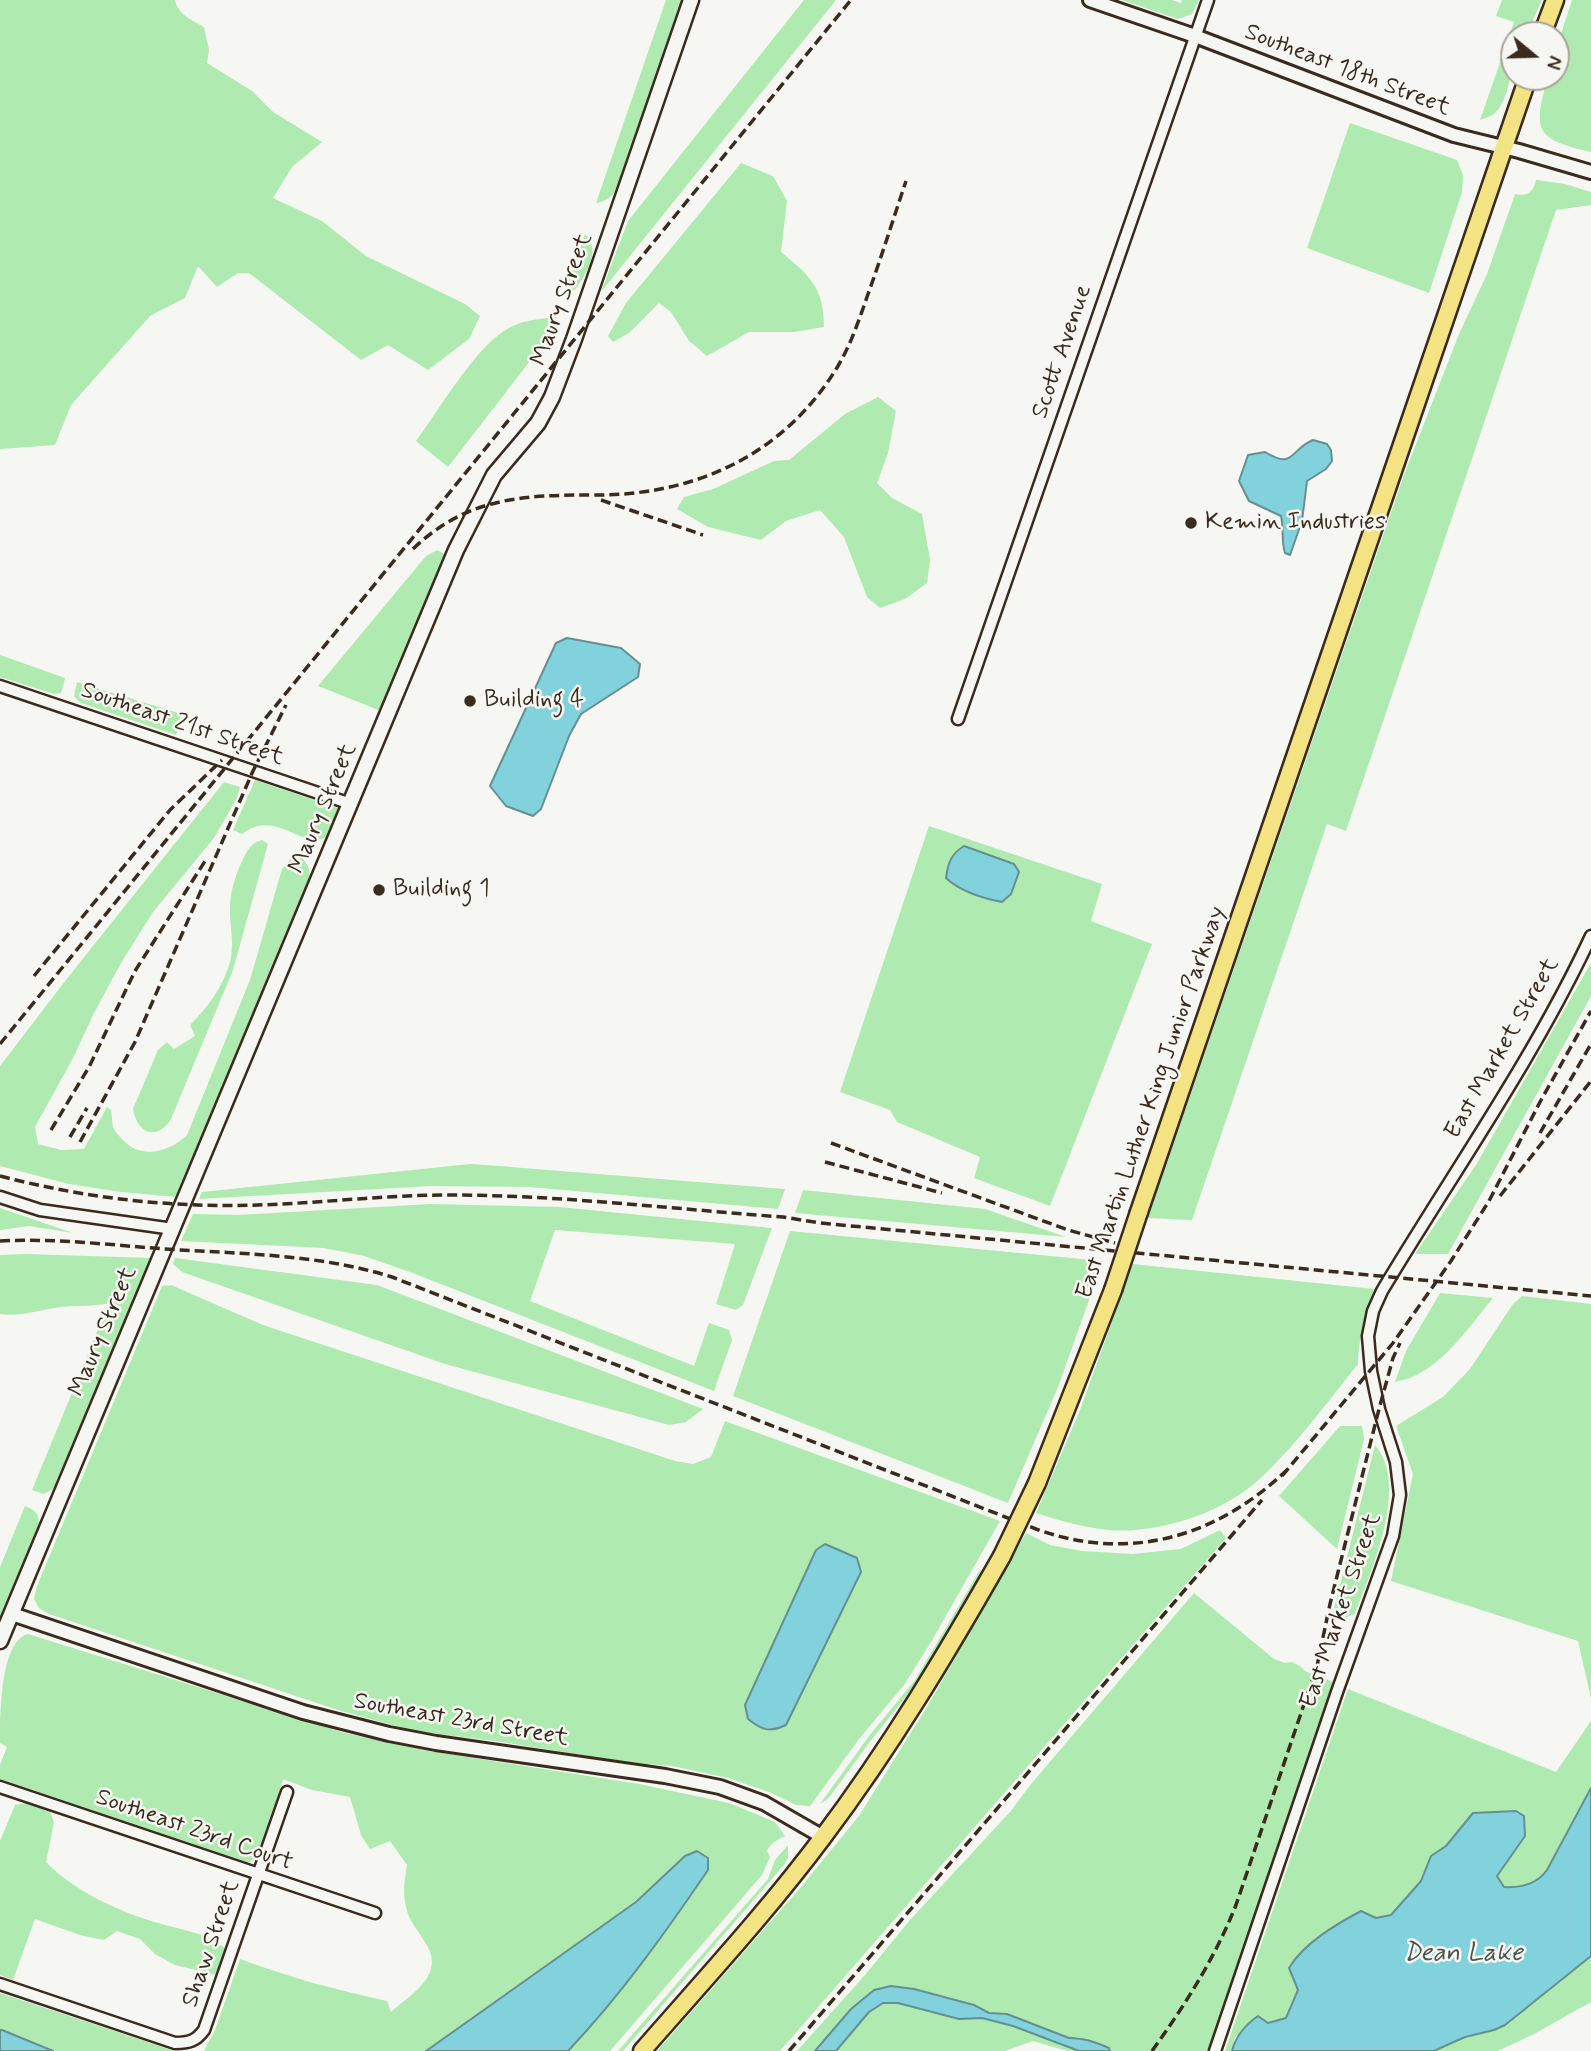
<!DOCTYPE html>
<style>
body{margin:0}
#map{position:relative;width:1591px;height:2051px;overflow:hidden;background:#f6f6f2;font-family:Mynerve,sans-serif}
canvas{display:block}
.north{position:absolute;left:1500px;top:21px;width:70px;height:70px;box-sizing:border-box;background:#f6f6f2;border:2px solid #aba49d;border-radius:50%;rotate:109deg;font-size:19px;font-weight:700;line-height:28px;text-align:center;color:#3b2a1e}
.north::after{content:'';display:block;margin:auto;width:24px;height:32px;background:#3b2a1e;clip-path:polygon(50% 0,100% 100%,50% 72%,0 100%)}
</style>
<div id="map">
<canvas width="1591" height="2051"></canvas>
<div class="north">N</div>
</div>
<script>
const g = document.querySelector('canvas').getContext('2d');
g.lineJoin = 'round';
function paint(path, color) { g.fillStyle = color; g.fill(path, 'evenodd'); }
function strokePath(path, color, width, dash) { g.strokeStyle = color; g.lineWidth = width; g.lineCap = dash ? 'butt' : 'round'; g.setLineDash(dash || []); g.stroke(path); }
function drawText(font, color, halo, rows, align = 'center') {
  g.font = font + ' Mynerve,sans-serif'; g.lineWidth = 5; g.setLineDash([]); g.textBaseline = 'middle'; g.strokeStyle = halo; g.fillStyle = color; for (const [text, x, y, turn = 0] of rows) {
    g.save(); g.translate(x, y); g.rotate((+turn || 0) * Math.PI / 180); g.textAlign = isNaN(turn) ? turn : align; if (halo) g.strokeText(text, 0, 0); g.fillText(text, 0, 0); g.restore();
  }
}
const green = new Path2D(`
 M0,0H175C178,15 192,20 204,27L209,50L207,63L252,91L273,112L322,142L292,167L273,198L322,221L366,256L465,304L480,316L469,339L428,370L388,345L361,360L249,273H238L217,287L198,266L185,298L150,316L71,405L55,445L0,449Z
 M666,0H683L616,189C612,198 606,201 596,203Z
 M804,0H836L601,292L628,221Z
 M1122,0H1172L1181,3L1182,0H1199L1192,14L1178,19Z
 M1502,0H1542L1526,35H1514C1514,56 1511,98 1495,113C1492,116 1485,118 1480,120L1514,22L1496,16Z
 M1572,0H1591V152C1534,139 1533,130 1548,77H1556V49Z
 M1350,123L1457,160L1463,175L1462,192L1429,293L1307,248Z
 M741,163L773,176L787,201L781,252C809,275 824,287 824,327L794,332H749L707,356L689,341L671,312L659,303L629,333L613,342L608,336L626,303Z
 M1536,180L1565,184L1591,192V205L1556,210L1346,831L1327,824L1192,1220L1148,1218L1404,475L1459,334L1487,274L1515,194C1527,197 1534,192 1536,180Z
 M585,234C602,250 586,274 575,290L566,288Z
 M557,317L547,339L448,467L416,441C439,410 473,351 504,331C520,320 538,319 557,317Z
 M878,397L896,411L888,453L877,483L892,498L922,514L930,560L927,583L905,599L880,608L867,597L844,537L820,510L786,521L761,540L708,527L677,509L684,497L713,489L774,461L789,460L845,414Z
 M437,550L446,555L381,711L318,686L426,556Z
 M0,655L65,678L61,693L54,694L0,677Z
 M77,682L182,714L176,735L81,703L74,696Z
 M255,780L338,808L327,837C300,850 276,808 242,834L233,830Z
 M224,782L240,787L237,798L214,838L153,912L121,963L94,1013L73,1058L35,1127L38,1144L61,1150L84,1149L107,1107L111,1110C112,1115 112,1122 113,1127C115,1132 119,1136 123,1140C141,1160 170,1152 187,1135L250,980L282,869L292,857H302L309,868L310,882L176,1197L121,1192L69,1184L0,1166V1066L69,976Z
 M929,826L1102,884L1091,921L1152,944L1050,1206L974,1178L980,1157L897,1122L890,1110L840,1092Z
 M262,840L268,844L233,970L171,1119C157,1141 137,1134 133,1109L158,1050L167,1042L174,1049L195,1036L190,1025C208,1007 223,987 230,962C234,946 231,931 230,914C229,894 235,875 244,857C249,848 252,842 262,840Z
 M1591,963V996L1448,1254H1415L1476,1165Z
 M470,1164L486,1165L785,1189L778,1209L529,1187L431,1186L199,1199L202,1192Z
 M803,1190L985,1209L1066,1237L795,1213Z
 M431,1204L559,1207L772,1228L743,1305L736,1310L716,1304L735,1244L555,1230L530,1301L694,1366L709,1323L729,1330L732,1340L714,1391L410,1272L364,1256L324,1248L181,1241L193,1214L238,1215Z
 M0,1208L73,1233L29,1226L0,1230Z
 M790,1231L1103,1261L1058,1387L1008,1503L733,1396Z
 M26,1254L151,1258L55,1488L44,1494L32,1490L109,1303C94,1307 77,1305 60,1307C40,1310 20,1317 0,1314V1255Z
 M175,1258L377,1285L703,1409L686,1422L669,1425L445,1364L182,1272L173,1264Z
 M1133,1264L1374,1289C1367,1314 1358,1338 1358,1364C1329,1400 1298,1442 1265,1474C1232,1507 1181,1526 1135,1530C1102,1533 1067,1523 1036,1513L1080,1410Z
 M171,1285L263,1325L675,1461L693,1464L711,1457L725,1421L1000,1521L931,1642L904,1685L859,1739L810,1806L796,1805L769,1792L728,1778L672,1766L632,1763L495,1741L414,1731L338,1710L49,1614L39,1608L34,1599L37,1586L162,1286Z
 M1440,1293L1493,1298C1466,1330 1438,1375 1395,1382L1406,1351Z
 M1522,1296L1591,1304V1698L1578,1641L1391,1581L1413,1474L1396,1426L1443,1397L1470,1369L1513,1304Z
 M1340,1426H1362L1364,1439L1337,1549L1279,1496Z
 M1375,1445C1410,1486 1371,1571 1355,1614L1344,1618L1332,1617Z
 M25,1506C36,1511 39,1513 39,1525L0,1618V1567Z
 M1220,1530L1226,1538L780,2051H657L801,1887L859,1816L930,1702L1026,1533L1050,1545L1082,1551L1133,1554L1181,1549Z
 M980,1570L982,1571L918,1682L872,1739L828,1799L820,1804L869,1736L915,1680Z
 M1194,1593L1274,1659L1285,1663L1292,1662L1300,1666L1305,1671L1333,1682L1209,2051H1110L1109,2048L1079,2037L1069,2038L1007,2014L989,2013L914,1989L891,1986L874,1990L815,2051H797L865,1975L910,1920L1010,1812L1031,1784Z
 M28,1634L345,1733L430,1751L639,1784L729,1803L775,1822L785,1836C777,1840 771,1842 767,1851L770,1857L762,1875L610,2051H568C621,1995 665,1933 708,1870V1858L685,1856L636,1902L426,2051H204L215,2030L240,1959C288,1977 336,1990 387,2001L391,2012C402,2002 419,1991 427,1978C443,1953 416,1935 408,1914C402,1896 404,1883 407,1865L390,1841L370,1849L361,1835L350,1797L312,1790L283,1779L262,1847L255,1859L246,1864L0,1782V1765L7,1747L0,1743C0,1715 0,1641 28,1634Z
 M1348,1689L1556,1772L1591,1721V1788L1547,1870C1537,1884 1521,1888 1504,1887L1497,1877L1525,1836L1524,1816L1516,1811L1473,1813L1446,1846L1431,1856L1421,1881L1391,1915L1376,1918L1289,1968L1298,1990L1286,2018L1268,2023L1235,2037L1232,2051H1225Z
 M26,1803L50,1812L54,1822L46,1862C73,1890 117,1911 155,1922C180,1930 205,1932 225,1948L216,1975L175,1965L155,1954L140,1939L117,1931L104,1940L80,1935L35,1919L13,1980L0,1975V1841L15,1805Z
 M788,1845V1858L784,1865L623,2051H618L768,1879L775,1860Z
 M1591,1956V2002L1534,2034L1498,2051H1434L1465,2037L1494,2030Z
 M0,1993L175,2051H53L0,2030Z
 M883,2003H898L959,2018H982L1013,2026L1079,2051H1067L1033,2041L1005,2051H836L869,2012Z`);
const water = new Path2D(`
 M1313,440L1327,444L1331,450L1332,461L1326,469L1307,481L1302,521L1290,555L1285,553C1281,541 1284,528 1281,516L1249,501L1239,481L1248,455L1265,452C1295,470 1289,450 1313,440Z
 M567,638L621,648L640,664L638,677L581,714L569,736L541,809L533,816L506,806L490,786L556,643Z
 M964,846L1014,864L1019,872L1011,894L1002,902C981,898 961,892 946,878C948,863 951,854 964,846Z
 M825,1544L857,1558L861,1572L786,1725C769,1733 762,1730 748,1719L745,1705L816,1550Z
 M1591,1788V1956L1505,2025L1494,2030L1465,2037L1434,2051H1232C1236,2035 1245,2025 1258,2016L1268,2023L1286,2018L1298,1990L1289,1968C1304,1943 1335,1925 1361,1911L1376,1918L1391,1915L1421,1881L1431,1856L1446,1846L1473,1813L1516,1811L1524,1816L1525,1836L1497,1876L1504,1887C1521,1888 1537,1884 1547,1870Z
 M697,1851L708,1858V1870C665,1933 621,1995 568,2051H426L636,1902L685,1856Z
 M891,1986L914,1989L974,2005L989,2013L1007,2014L1069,2038C1083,2037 1096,2042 1109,2048L1110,2051H1079L1013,2026L982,2018L959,2019L898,2003H883L869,2012L836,2051H815L851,2009L874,1990Z
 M0,2030H2L53,2051H0Z`);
const minor = new Path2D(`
 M0,686L351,804
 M958,719L1208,0
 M0,1197L40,1210L173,1229
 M0,1787L375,1913
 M0,1984L175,2043C189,2043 196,2041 204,2030L287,1792
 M1215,2051L1337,1692L1393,1536L1400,1495L1396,1462L1379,1409L1371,1371L1368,1336L1373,1311L1382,1291C1452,1174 1533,1060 1591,936`);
const tertiary = new Path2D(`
 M1090,0L1195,36L1454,135L1519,151L1591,172
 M12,1614L303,1712L389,1734L436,1743L665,1776L720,1787L764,1803L823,1837`);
const secondary = new Path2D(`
 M0,1641L456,550L494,475L538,423L552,397L574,339L691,0`);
const primary = new Path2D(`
 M1542,35L1555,0
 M1139,1212L1528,77
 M1037,1483L1113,1290
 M642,2051C703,1981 767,1912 823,1837C890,1748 947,1653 1002,1556`);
const rail = new Path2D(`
 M601,500L703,535
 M413,549C468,496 526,495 596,495C697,495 785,454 838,366C851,344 859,320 867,297C881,258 893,220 906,181
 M34,976L170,810L222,760
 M0,1044L851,0
 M51,1130L89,1067L135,971L207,858
 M1540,1133L1591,1044
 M70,1137L87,1108
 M80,1142L135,1042L253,771L286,705
 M831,1143L1068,1230L1115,1243
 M825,1162L942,1193
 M0,1176C84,1198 171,1208 258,1205C322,1203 385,1195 449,1195C560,1195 672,1209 783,1217L820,1223L1591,1296
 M1500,1196L1591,1081
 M0,1241C55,1238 111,1245 165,1249C242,1254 319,1254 392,1277L1036,1529C1130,1563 1218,1537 1289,1468
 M1282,1476L1393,1343L1451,1261L1489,1201L1540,1102L1591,1011
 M789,2051L1262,1500
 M1152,2051C1185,2005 1215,1958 1236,1905L1317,1666L1330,1604L1379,1409L1393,1358L1400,1343`);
const primaryBridge = new Path2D(`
 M1113,1290L1139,1212
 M1002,1556L1037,1483`);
const markers = [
 [1191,523,7,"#3b2a1e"],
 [470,701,7,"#3b2a1e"],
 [379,890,7,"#3b2a1e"]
];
const streetNames = [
 ["Southeast 18th Street",1347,71,21],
 ["Maury Street",563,300,-70],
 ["Scott Avenue",1063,352,-71],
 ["Southeast 21st Street",182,725,19],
 ["Maury Street",324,809,-67],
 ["East Market Street",1503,1049,-60],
 ["East Martin Luther King Junior Parkway",1152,1103,-71],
 ["Maury Street",104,1332,-67],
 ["East Market Street",1342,1611,-71],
 ["Southeast 23rd Street",461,1721,10],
 ["Southeast 23rd Court",194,1831,19],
 ["Shaw Street",212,1944,-71]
];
const poiNames = [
 ["Kemin Industries",1205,523],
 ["Building 4",484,701],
 ["Building 1",393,890]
];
const waterNames = [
 ["Dean Lake",1463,1955]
];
paint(green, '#afebb1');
paint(water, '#82d2de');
strokePath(water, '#668f91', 2);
strokePath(minor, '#3b2a1e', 15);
strokePath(tertiary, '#3b2a1e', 18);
strokePath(secondary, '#3b2a1e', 19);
strokePath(primary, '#3b2a1e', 21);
strokePath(minor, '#f6f6f2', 10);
strokePath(tertiary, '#f6f6f2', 12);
strokePath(secondary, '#f6f6f2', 14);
strokePath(primary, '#f4e382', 16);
strokePath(rail, '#3b2a1e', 3.5, [10, 5]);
strokePath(primaryBridge, '#3b2a1e', 21, []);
strokePath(primaryBridge, '#f4e382', 16);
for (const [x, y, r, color] of markers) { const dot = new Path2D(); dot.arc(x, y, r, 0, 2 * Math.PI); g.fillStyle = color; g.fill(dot); strokePath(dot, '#f6f6f2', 2.5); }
drawText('24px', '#3b2a1e', '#f6f6f2', streetNames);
drawText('24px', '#3b2a1e', '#f6f6f2', poiNames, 'left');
drawText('italic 26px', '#4d544e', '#f6f6f2', waterNames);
</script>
